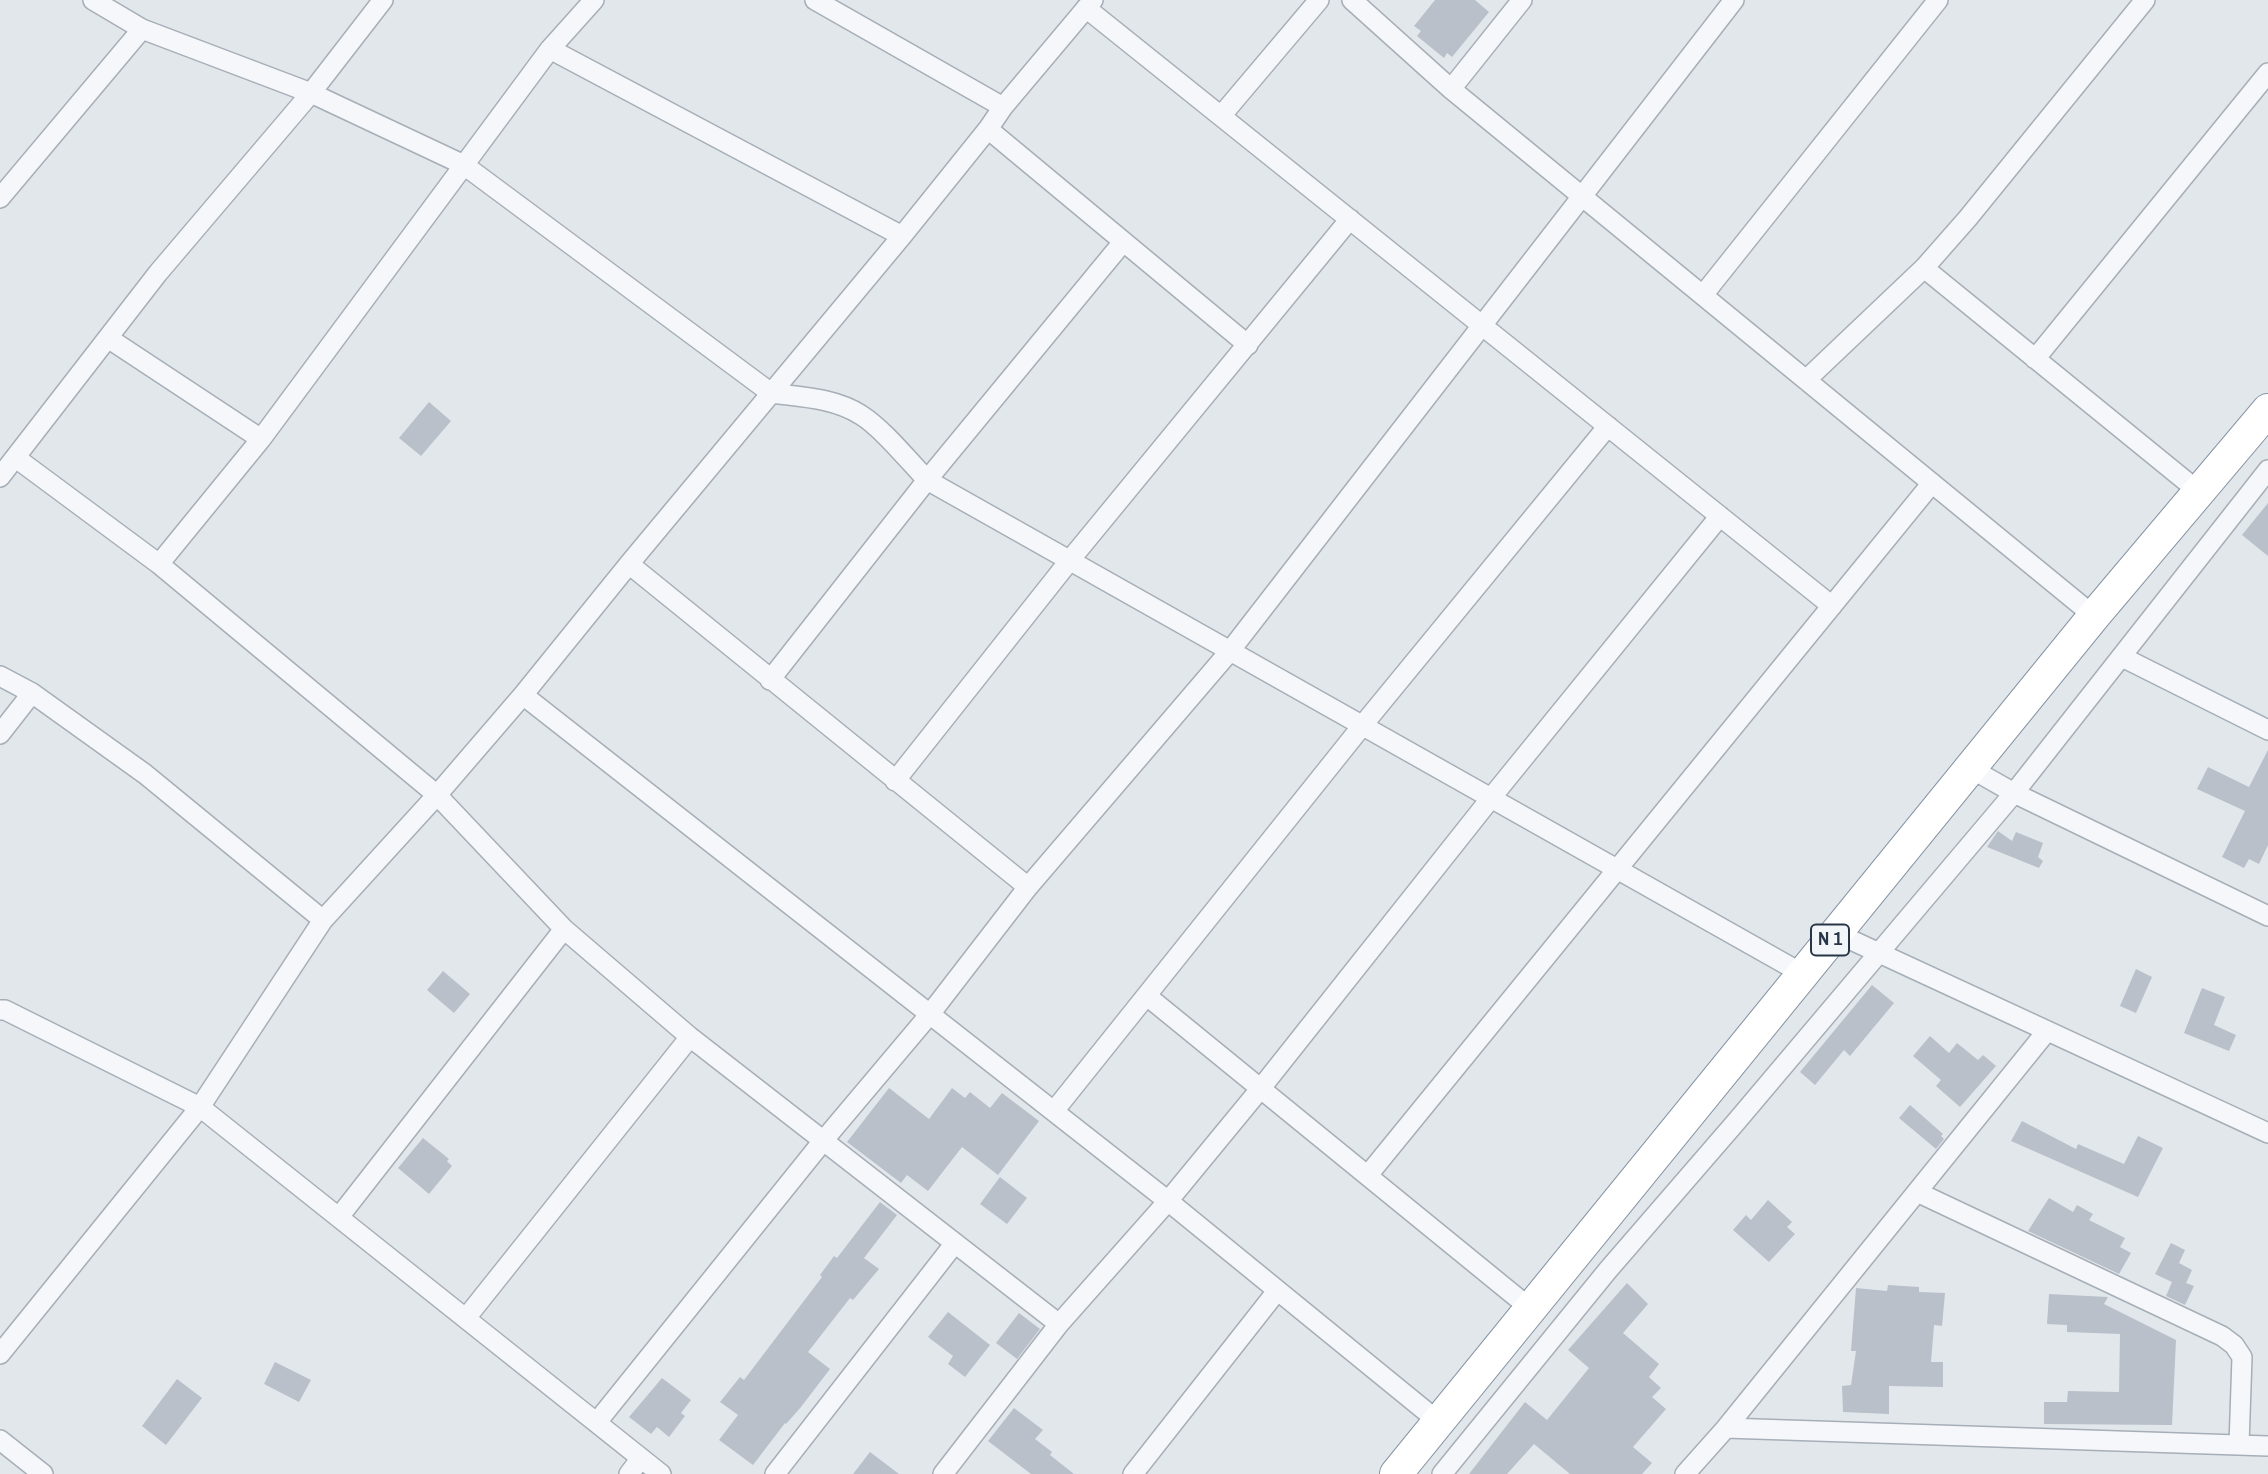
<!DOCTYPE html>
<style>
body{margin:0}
canvas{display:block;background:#e2e7ec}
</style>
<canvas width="2268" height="1474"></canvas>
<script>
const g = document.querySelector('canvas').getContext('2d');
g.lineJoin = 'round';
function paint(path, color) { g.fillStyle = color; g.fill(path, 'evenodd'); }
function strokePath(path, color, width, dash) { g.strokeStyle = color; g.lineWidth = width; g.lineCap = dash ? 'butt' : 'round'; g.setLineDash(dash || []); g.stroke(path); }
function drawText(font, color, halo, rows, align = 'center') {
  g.font = font + ' "Archivo Narrow",sans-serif'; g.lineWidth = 7; g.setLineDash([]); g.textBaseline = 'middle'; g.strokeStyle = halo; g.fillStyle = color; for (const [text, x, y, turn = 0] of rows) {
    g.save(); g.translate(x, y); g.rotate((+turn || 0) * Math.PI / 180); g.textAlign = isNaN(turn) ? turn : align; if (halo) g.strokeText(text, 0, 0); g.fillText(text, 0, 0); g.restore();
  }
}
const building = new Path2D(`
 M1435,0H1475L1489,12L1452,57L1447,53L1444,58L1417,36L1421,31L1414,26Z
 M429,402L451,421L421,456L399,438Z
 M2268,503V556L2242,535Z
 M2268,750V845L2259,864L2249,859L2244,868L2222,857L2245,811L2197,789L2208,767L2249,787Z
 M1998,831L2012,841L2016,832L2043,843L2038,857L2043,861L2039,868L1987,847Z
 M2136,969L2152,977L2136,1013L2120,1006Z
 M443,971L470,994L454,1013L427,990Z
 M1872,985L1894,1003L1850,1056L1844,1050L1815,1085L1800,1072Z
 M2202,988L2225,997L2214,1025L2236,1035L2229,1051L2184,1033Z
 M1930,1036L1949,1053L1957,1043L1978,1060L1983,1055L1996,1066L1960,1107L1936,1086L1941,1080L1913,1056Z
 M889,1088L929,1119L952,1088L965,1098L970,1092L990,1108L1002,1093L1039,1121L998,1175L962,1147L928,1191L907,1175L901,1183L847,1142Z
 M1910,1105L1943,1134L1941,1136L1944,1139L1936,1149L1899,1118Z
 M2022,1121L2076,1149L2078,1144L2124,1164L2138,1136L2163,1148L2138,1197L2011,1141Z
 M423,1138L449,1159L447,1161L452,1166L429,1194L398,1168Z
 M1000,1177L1027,1198L1007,1224L980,1204Z
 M2049,1198L2073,1212L2077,1205L2093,1214L2089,1220L2125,1238L2120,1247L2131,1253L2119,1274L2028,1231Z
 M1768,1200L1792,1222L1787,1227L1795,1234L1769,1262L1733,1230L1746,1215L1751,1220Z
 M880,1202L897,1215L864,1258L879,1269L853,1300L850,1298L808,1352L830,1369L801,1407L786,1424L785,1423L753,1465L719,1440L738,1415L720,1402L740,1377L744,1380L822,1277L820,1275L834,1256L837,1258Z
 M2171,1243L2185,1250L2179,1263L2192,1270L2186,1283L2194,1286L2185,1305L2166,1296L2172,1282L2155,1274Z
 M1627,1283L1648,1304L1623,1333L1659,1364L1649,1377L1661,1388L1652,1397L1666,1409L1633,1447L1652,1463L1642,1474H1570L1534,1444L1507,1474H1469L1525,1402L1547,1420L1589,1368L1568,1350Z
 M1888,1285L1919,1287V1292L1945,1293L1942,1326L1934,1325L1931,1362H1943V1387L1889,1386V1414L1843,1412L1842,1386L1851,1385L1856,1351H1851L1856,1288L1887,1291Z
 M2049,1294L2108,1297L2104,1304L2176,1340L2172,1425L2044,1424V1402H2067L2068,1391L2119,1392L2120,1334L2067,1332V1325L2047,1324Z
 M948,1312L990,1345L965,1377L948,1364L953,1356L928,1337Z
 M1019,1313L1040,1329L1017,1359L996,1343Z
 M275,1362L311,1380L299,1402L264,1384Z
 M662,1378L691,1400L681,1413L685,1416L669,1437L657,1427L651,1434L629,1417Z
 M177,1379L202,1398L166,1445L142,1426Z
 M1014,1408L1043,1430L1035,1439L1052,1452L1050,1455L1074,1474H1031L988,1441Z
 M870,1452L899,1474H853Z`);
const minor = new Path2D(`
 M93,0L142,29L311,93L464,165L771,393C801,397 835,398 861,415C882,428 909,461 927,480L1803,974
 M815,0L1003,107
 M1352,0L1451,89L2094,616
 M1086,8L1832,606
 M550,49L902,236
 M1451,89L1522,0
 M1221,116L1319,0
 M988,129L1248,345
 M0,198L142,29
 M1924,268L2198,491
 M1703,295L1938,0
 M108,338L261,439
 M2035,359L2268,73
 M1806,380L1924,268L1968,218L2145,0
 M16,458L159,564L437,795L564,929L690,1037L1059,1324
 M0,477L158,273L311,93L383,0
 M159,564L261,439L550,49L594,0
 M629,564L1028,887
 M2122,657L2268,730
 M0,676L32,693L145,774L323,920
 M770,680L927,480L1123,242
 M523,695L1168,1201L1439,1422
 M0,734L32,693
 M1970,768L2014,793L2268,916
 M895,781L1070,560L1350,219
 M1836,933L2268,1133
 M1147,996L1531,1309
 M0,1010H5L200,1107L661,1474
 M1054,1111L1362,726L1608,426
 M1368,1175L1932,483
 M1917,1192L2222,1336L2234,1345L2242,1357L2239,1445
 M339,1217L564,929
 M466,1318L690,1037
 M0,1354L200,1107L323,920L437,795L523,695L629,564L902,236L988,129L1003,107L1093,0
 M597,1422L823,1141L930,1014L1028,887L1230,651L1734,0
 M1726,1428L2268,1446
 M0,1440L43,1474
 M629,1474L641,1458
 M775,1474L955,1243
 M943,1474L1059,1324L1168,1201L1261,1088L1491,798L1720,516
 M1133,1474L1277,1291
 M1442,1474L1608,1270L1736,1122L2014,793L2268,470
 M1685,1474L1726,1428L2047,1031`);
const trunk = new Path2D(`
 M1396,1474L2094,616L2268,410`);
const shields = [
 [1830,940,38]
];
const shieldNames = [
 ["N 1",1830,940]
];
paint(building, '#b9c0ca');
strokePath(minor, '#a6aeb7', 22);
strokePath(trunk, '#8895a4', 34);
strokePath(minor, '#f6f7fa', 19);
strokePath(trunk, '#fff', 32);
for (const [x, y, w] of shields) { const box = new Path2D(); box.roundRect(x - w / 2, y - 15.5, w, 31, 5); g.fillStyle = '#f2f6f9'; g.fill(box); strokePath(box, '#283546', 2); }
drawText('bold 19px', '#283546', null, shieldNames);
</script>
